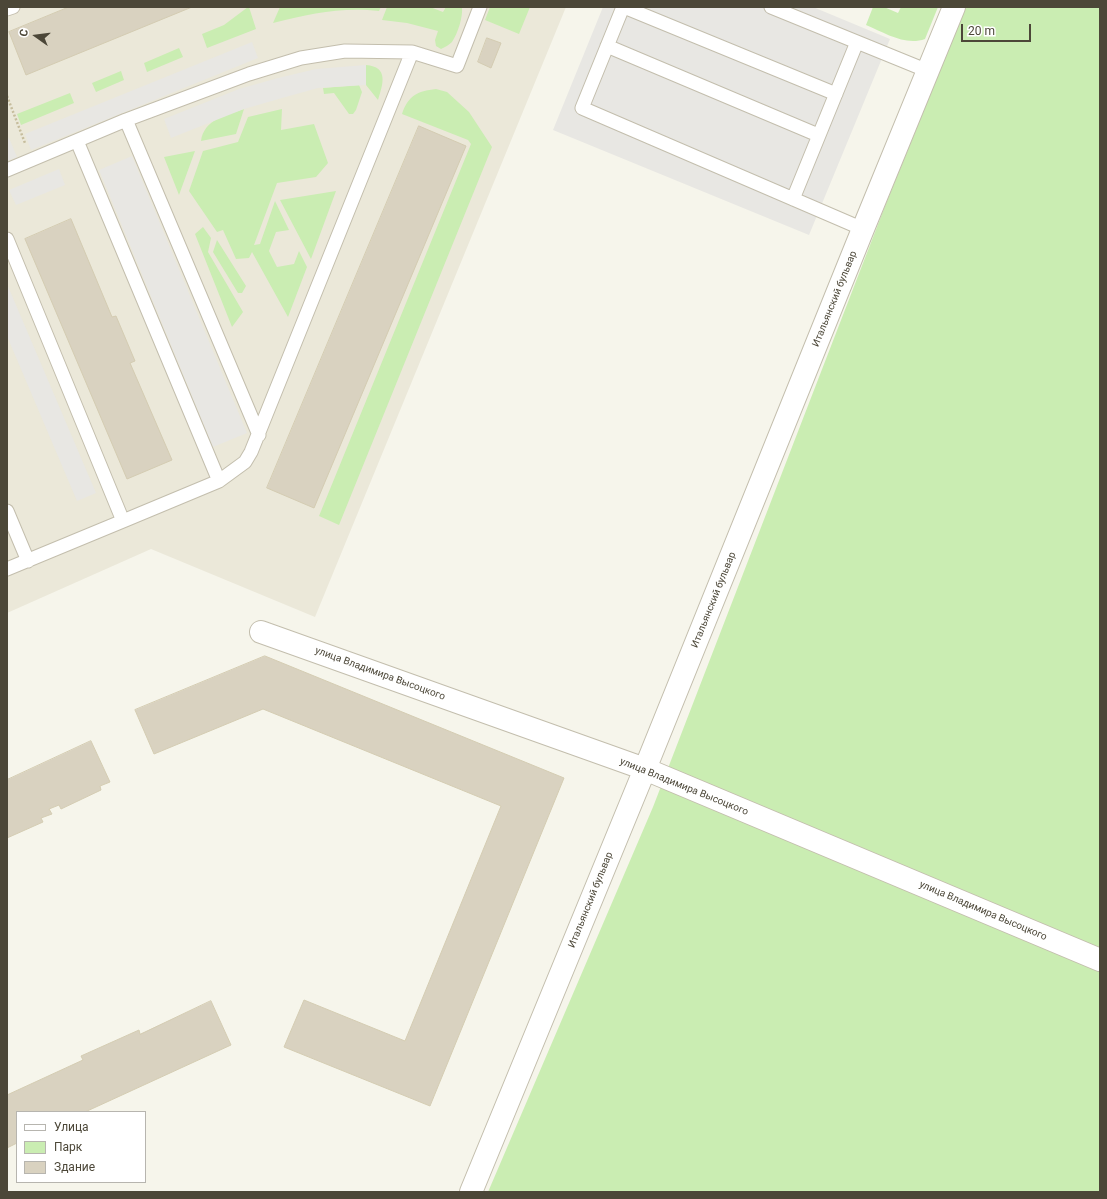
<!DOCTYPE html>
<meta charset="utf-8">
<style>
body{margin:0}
#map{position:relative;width:1107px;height:1199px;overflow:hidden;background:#f6f5eb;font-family:Roboto,sans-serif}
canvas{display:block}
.frame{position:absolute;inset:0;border:8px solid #4c4738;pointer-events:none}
.legend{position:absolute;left:16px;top:1111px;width:130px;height:72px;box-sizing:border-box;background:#fff;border:1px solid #b7b5af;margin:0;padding:5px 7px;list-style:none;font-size:12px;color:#4c4738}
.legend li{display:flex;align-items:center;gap:8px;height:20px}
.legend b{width:20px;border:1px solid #b7b5af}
.north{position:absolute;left:16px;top:16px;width:40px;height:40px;-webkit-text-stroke:3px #fff;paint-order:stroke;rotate:284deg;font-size:11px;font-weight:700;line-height:16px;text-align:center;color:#4c4738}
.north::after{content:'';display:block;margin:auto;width:14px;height:18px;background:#4c4738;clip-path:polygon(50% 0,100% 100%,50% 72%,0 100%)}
.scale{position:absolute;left:961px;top:24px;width:70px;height:18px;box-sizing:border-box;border:2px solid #4c4738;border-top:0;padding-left:5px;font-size:12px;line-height:14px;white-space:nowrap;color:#4c4738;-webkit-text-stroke:3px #fff;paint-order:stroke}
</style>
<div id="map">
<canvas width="1107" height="1199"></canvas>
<div class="frame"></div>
<ul class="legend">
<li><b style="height:5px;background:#fff"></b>Улица</li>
<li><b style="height:11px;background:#caedb2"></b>Парк</li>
<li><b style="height:11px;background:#d9d2c0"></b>Здание</li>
</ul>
<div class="north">С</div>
<div class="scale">20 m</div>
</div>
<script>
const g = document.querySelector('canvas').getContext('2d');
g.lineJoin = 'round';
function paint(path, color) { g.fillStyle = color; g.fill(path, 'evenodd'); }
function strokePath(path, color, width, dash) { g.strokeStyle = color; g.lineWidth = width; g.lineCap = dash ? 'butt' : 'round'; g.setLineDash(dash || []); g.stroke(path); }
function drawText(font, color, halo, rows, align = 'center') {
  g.font = font + ' Roboto,sans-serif'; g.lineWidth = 3; g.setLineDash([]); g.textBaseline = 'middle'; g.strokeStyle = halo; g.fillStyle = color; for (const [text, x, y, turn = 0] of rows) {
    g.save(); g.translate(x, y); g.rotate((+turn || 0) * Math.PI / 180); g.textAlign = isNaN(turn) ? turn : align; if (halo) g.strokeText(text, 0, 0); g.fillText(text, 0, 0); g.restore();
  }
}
const residential = new Path2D(`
 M7,7H566L315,617L151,549L7,613Z`);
const green = new Path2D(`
 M248,7H249L256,29L207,48L202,34L224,25Z
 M280,7H381L379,11C340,7 311,14 273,23Z
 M387,7H430L443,12L446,7H462C463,17 458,33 452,42C449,45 445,47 441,49L436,46L435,40L438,31L407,23L382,20Z
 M490,7H530L519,34L485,20Z
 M873,7H884L898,13L901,7H938L925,39C905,46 885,33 866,25Z
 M966,7H1100V1192H488L653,807L887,201Z
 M179,48L183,57L147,72L144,63Z
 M366,65C389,67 383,84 378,100L366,85Z
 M121,71L124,80L96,92L92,83Z
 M359,85L362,92L356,110L353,114H349L334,93L324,94L323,88Z
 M436,89L447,92L469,112L492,147L339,525L319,516L471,144L468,140L402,114C408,96 417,91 436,89Z
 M70,93L74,103L21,125L17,114Z
 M244,109L236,134L201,141C204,119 227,115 244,109Z
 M282,109L281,130L314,124L328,163L316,177L277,183L254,245L260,244L275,201L289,230L276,232L269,251L277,267L294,264L299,251L307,267L288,317L252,252L249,258L236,259L223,230L217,232L189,191L203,151L238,142L248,117Z
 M195,151L179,195L164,157Z
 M336,191L311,259L280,200Z
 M203,227L211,238L208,252L243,312L232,327L195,234Z
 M217,240L246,286L242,293H238L213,252Z`);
const parking = new Path2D(`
 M603,7H813L890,39L809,235L553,130Z
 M252,42L258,58L31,150L25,134Z
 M366,65V85L318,88L282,98L244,109L171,138L164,119L239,89L278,78L316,69Z
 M9,138L17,157L7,161V139Z
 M132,156L247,433L213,447L99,170Z
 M59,169L65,185L16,205L9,190Z
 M7,284L96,493L77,501L7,336Z`);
const building = new Path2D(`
 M69,7H192L26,75L9,32Z
 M487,38L501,43L491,68L478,62Z
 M419,126L466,146L314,508L267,488Z
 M71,219L112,317L116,316L135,361L130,363L172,460L127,479L25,239Z
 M265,656L564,778L430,1106L284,1047L304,1000L405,1041L501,806L263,709L154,754L135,710Z
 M91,741L110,782L100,786L101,790L61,809L59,805L49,809L52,814L41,818L43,822L7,838V780Z
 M211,1001L231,1045L85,1112H17V1143L7,1148V1095L83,1060L81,1056L139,1030L140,1034Z`);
const path = new Path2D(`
 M7,96L25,143`);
const lane = new Path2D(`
 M623,7L582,108L863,229
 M624,7L836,94
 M771,7L928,71
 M7,9L13,7
 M607,46L818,135
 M126,120L259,435
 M77,141L219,481
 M7,170L126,120L249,74L301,58L345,51L412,52L457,66L480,7
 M793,199L857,42
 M7,239L123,521L219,481L245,462L251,452L412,52
 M7,511L28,561
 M7,569L123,521`);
const street = new Path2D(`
 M261,632L645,769L1100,960
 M471,1192L645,769L863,229L954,7`);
const streetNames = [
 ["Итальянский бульвар",835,299,-68],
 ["Итальянский бульвар",714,600,-68],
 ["улица Владимира Высоцкого",380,674,20],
 ["улица Владимира Высоцкого",684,787,22],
 ["Итальянский бульвар",591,900,-68],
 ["улица Владимира Высоцкого",983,911,23]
];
paint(residential, '#ebe8d9');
paint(green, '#caedb2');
paint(parking, '#e8e7e3');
paint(building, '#d9d2c0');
strokePath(building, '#d4ccb2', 1);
strokePath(lane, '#c3bead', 15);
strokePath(street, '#c3bead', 24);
strokePath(path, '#c6bd9d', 2.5, [2, 2]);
strokePath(lane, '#fff', 13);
strokePath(street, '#fff', 22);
drawText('10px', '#4c4738', '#fff', streetNames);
</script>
